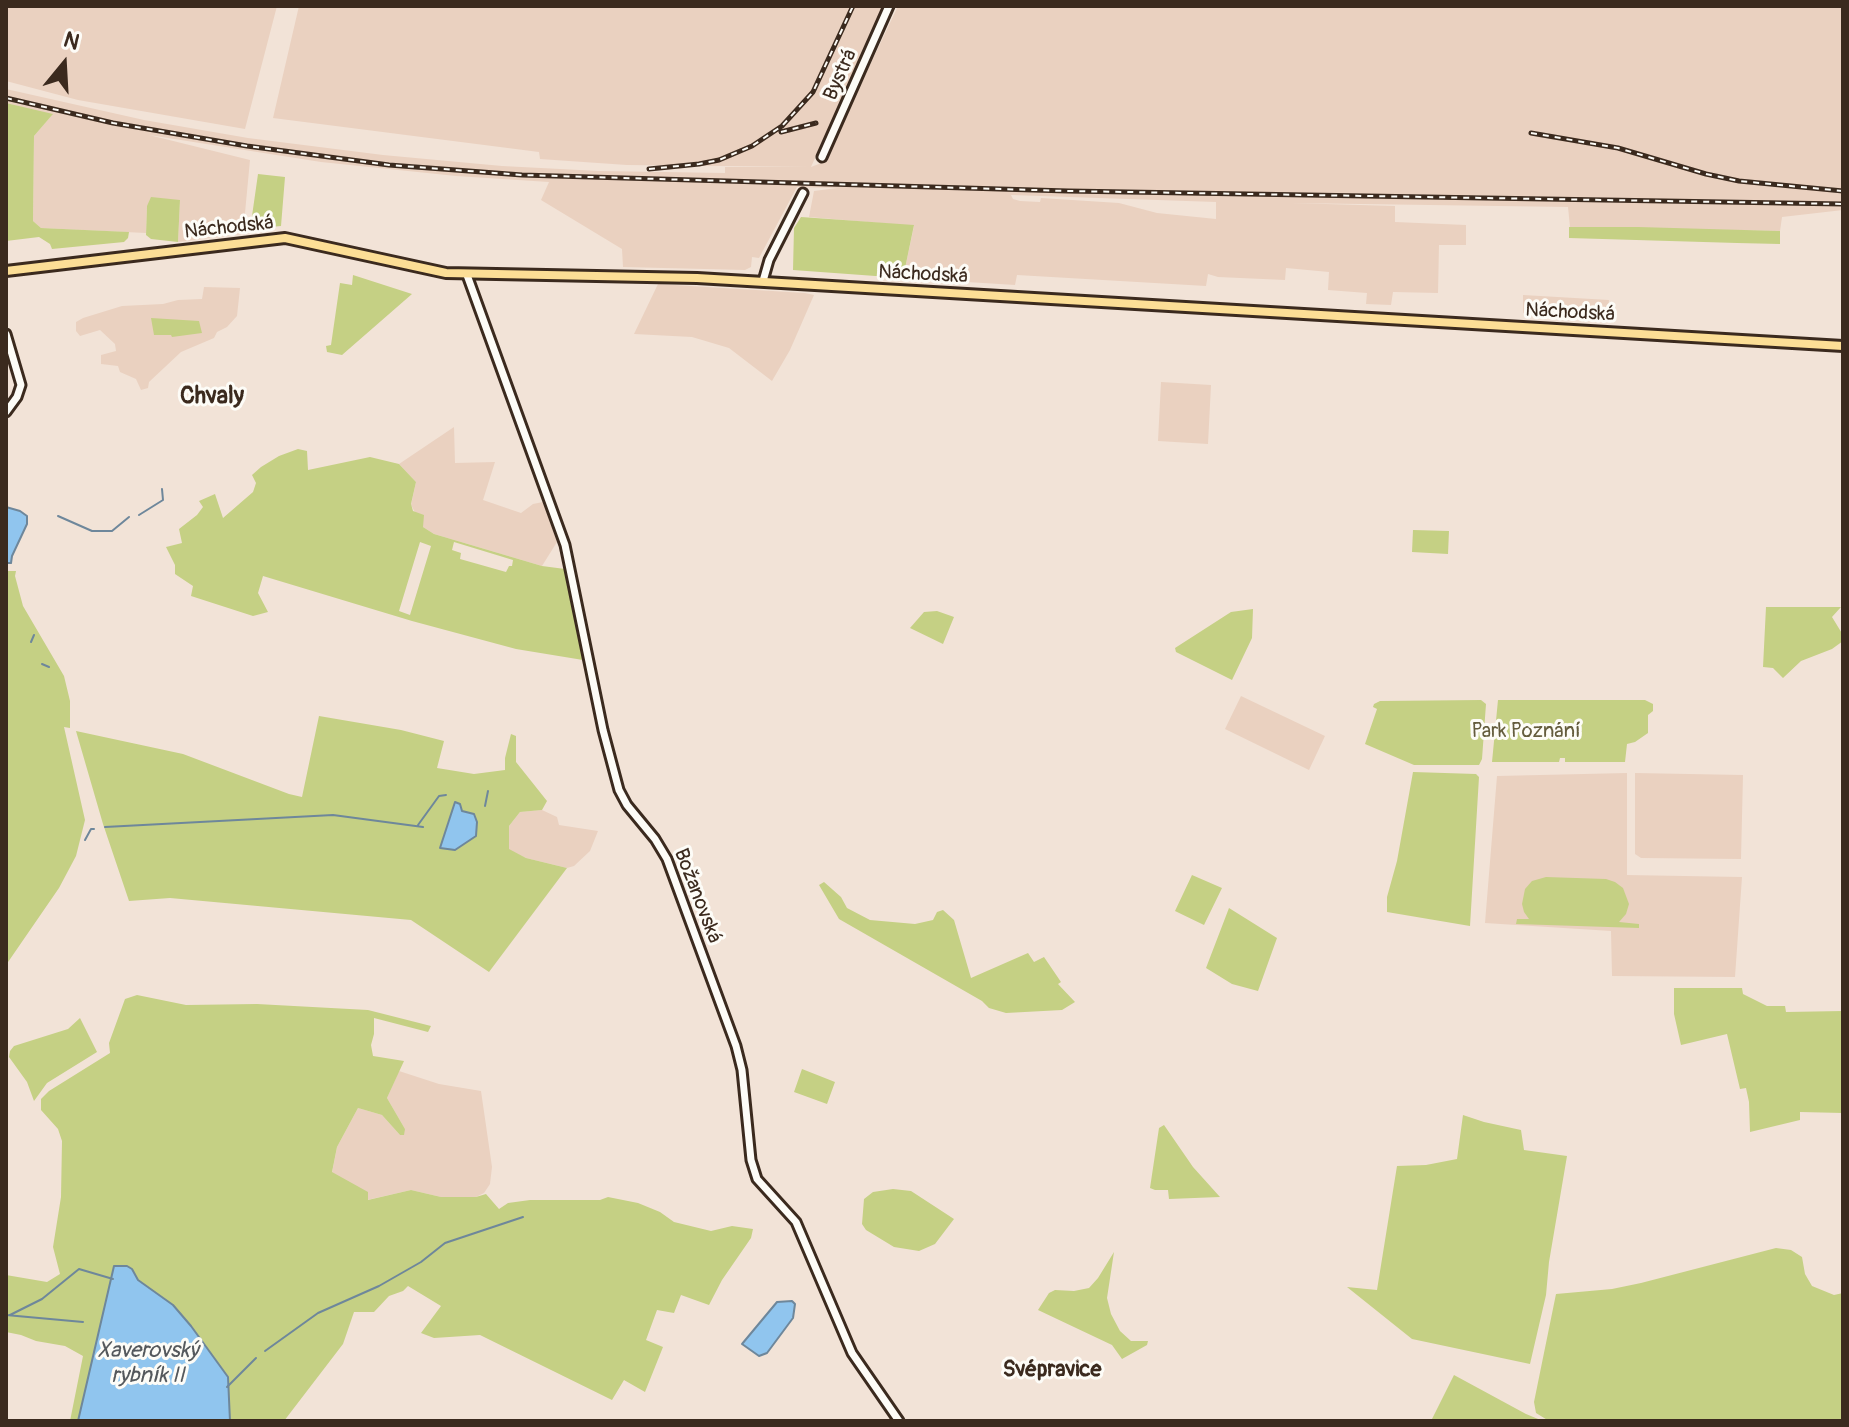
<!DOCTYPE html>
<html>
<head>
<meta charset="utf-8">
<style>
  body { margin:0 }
  #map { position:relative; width:1849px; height:1427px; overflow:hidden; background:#f2e3d7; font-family:Pangolin,sans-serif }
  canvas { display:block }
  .frame { position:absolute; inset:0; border:8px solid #3b2a1e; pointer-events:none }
  .north { position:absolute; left:24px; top:24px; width:80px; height:80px; -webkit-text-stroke:6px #fdfcf7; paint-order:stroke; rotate:18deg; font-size:22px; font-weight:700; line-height:32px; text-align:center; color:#3b2a1e }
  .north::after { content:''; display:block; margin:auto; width:28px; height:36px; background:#3b2a1e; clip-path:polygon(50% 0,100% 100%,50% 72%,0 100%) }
</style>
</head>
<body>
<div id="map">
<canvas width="1849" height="1427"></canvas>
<div class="frame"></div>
<div class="north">N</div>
</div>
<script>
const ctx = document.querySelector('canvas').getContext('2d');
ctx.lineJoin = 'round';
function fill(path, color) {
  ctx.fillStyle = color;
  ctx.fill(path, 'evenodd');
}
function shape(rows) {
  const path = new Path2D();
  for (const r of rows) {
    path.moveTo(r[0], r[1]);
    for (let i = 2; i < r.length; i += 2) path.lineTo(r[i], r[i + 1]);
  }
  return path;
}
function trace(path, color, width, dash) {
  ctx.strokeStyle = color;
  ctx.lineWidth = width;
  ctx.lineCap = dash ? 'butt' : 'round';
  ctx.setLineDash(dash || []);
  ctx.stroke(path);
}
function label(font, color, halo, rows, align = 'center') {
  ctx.font = font + ' Pangolin,sans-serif';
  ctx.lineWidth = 6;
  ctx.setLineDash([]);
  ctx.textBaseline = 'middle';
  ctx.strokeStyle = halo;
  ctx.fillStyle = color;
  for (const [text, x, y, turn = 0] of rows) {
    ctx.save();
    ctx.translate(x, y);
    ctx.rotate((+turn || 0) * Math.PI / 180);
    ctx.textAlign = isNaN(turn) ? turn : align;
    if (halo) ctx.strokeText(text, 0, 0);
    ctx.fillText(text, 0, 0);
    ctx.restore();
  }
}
fill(shape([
  [6,6,277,6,245,129,78,100,6,81],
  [299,6,883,6,811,167,824,162,898,6,1843,6,1843,210,1782,217,1780,231,1570,227,1568,207,1291,203,1395,206,1395,222,1466,225,1466,245,1439,245,1438,293,1393,292,1391,305,1366,304,1367,293,1328,290,1329,272,1286,268,1285,280,1218,277,1208,274,1206,286,1017,275,1015,285,903,278,914,226,809,217,814,191,837,188,797,187,759,258,752,257,751,267,745,270,623,267,622,249,541,200,549,182,456,176,321,162,149,135,250,160,243,234,178,242,180,200,147,206,146,233,41,228,33,221,34,136,52,115,6,103,6,89,144,120,248,138,383,155,502,166,599,171,725,173,725,167,810,167,627,165,540,159,539,152,273,118],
  [1011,195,1216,202,1216,219,1157,213,1119,203,1041,198,1040,202,1020,201,1013,199],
  [658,284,805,293,814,295,790,350,772,381,729,348,692,337,634,334],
  [204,287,240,288,237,316,227,327,217,332,214,338,181,352,149,382,148,388,141,390,136,379,120,372,118,366,101,364,101,355,116,351,115,344,100,330,80,336,76,331,76,322,83,318,122,306,163,304,178,300,202,299],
  [1523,295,1609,300,1607,321,1529,316,1523,313],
  [1161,382,1211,385,1208,444,1158,441],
  [454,427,455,463,495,462,483,500,521,513,533,504,543,502,557,542,542,566,434,534,423,527,411,505,416,482,399,464],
  [1241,696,1325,736,1309,770,1225,729],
  [1627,773,1627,875,1742,877,1735,977,1612,976,1611,931,1485,923,1497,776],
  [1635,773,1743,775,1741,859,1641,858,1635,854],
  [542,810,557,817,559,825,598,831,590,851,574,866,567,868,526,858,509,850,509,826,520,812],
  [399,1071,439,1084,481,1091,492,1167,490,1184,484,1193,476,1197,441,1197,411,1190,367,1200,332,1173,337,1147,358,1108,382,1115,400,1135,405,1129,387,1098]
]), '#ead1c0');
fill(shape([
  [6,103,53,114,34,136,33,221,41,228,129,232,128,238,124,242,52,249,50,244,39,237,6,241],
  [258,174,285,177,281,226,260,228,255,224,252,216],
  [151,197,180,200,178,242,151,239,146,235,147,206],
  [801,217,914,225,903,278,793,270,794,228],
  [1569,227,1638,227,1780,231,1780,244,1737,243,1569,238],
  [353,275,412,294,342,355,327,352,326,346,331,345,340,283,352,285],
  [151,318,199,321,202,333,172,337,171,335,154,335],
  [298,449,307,451,308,470,370,457,399,464,416,482,411,504,413,511,424,515,423,527,434,534,542,566,565,569,583,660,516,649,412,621,263,576,258,593,268,612,253,616,191,596,193,586,175,574,175,565,166,547,182,543,179,529,197,515,203,507,199,501,215,494,223,518,253,492,256,483,252,475,261,467,279,456],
  [420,542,431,546,410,615,399,611],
  [454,542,513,560,512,566,509,566,506,572,460,559,461,553,452,550],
  [1413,530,1449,531,1448,554,1412,552],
  [6,571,16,571,15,576,23,606,64,676,70,701,70,728,64,727,85,820,76,856,59,888,6,965],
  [1766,607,1841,607,1832,617,1843,635,1843,641,1832,649,1801,661,1783,678,1773,668,1763,667],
  [1253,609,1252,638,1232,680,1176,652,1175,648,1231,612],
  [937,611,954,617,943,644,910,628,924,612],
  [1481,700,1486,704,1482,759,1479,765,1414,765,1365,744,1377,709,1373,707,1374,704,1380,701],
  [1498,700,1645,700,1653,704,1653,711,1648,715,1648,733,1635,742,1627,744,1625,762,1565,762,1565,758,1560,758,1559,762,1492,762],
  [319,716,401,730,444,741,437,768,474,774,505,770,505,758,511,734,516,736,516,762,547,801,542,810,520,812,509,826,509,849,526,858,567,868,489,972,411,920,170,898,129,901,103,824,76,731,183,754,289,794,302,797],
  [455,802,476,836,455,850,440,847],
  [1413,772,1476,774,1479,777,1470,926,1387,912,1387,897,1397,861],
  [1192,875,1222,888,1204,925,1175,911],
  [1546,877,1606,879,1615,882,1623,888,1629,904,1626,914,1619,922,1639,924,1639,928,1516,924,1517,919,1529,919,1524,912,1522,904,1525,889,1532,881],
  [824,882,841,897,847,908,870,920,915,924,933,920,937,912,943,910,954,920,971,978,1028,953,1034,962,1044,957,1061,982,1058,984,1075,1002,1062,1010,1006,1013,989,1008,982,1001,839,919,819,885],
  [1229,908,1277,938,1258,991,1232,984,1206,968],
  [1674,988,1742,988,1743,994,1767,1006,1785,1006,1786,1012,1843,1011,1843,1113,1800,1112,1800,1120,1750,1132,1749,1102,1746,1088,1740,1089,1727,1034,1681,1045,1674,1014],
  [137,995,186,1005,257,1004,368,1010,431,1026,428,1032,374,1018,374,1034,371,1045,373,1056,404,1061,387,1098,405,1129,404,1135,400,1135,382,1115,358,1108,337,1147,332,1172,368,1192,368,1200,411,1190,441,1197,476,1197,486,1194,499,1209,508,1203,530,1200,600,1200,608,1197,638,1203,660,1212,674,1222,711,1231,732,1226,753,1229,751,1238,722,1280,709,1305,681,1295,674,1313,657,1310,646,1340,663,1347,645,1392,624,1380,612,1400,480,1335,434,1338,421,1333,441,1306,408,1286,403,1291,389,1296,374,1312,354,1312,343,1344,284,1421,230,1421,228,1377,191,1326,173,1305,138,1280,132,1269,114,1266,78,1421,70,1421,83,1356,65,1346,36,1341,21,1335,6,1332,6,1275,47,1282,60,1274,53,1247,61,1197,62,1141,58,1129,41,1110,41,1099,49,1091,110,1053,109,1043,125,999],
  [80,1018,97,1052,47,1083,34,1101,27,1082,9,1057,10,1051,14,1046,68,1029],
  [802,1069,835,1082,827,1104,794,1092],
  [1463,1115,1484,1122,1521,1130,1524,1150,1567,1156,1549,1262,1546,1295,1530,1364,1412,1339,1347,1287,1377,1290,1397,1166,1426,1165,1457,1159],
  [1164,1125,1193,1167,1220,1197,1169,1199,1168,1190,1155,1190,1150,1188,1159,1128],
  [893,1189,911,1191,954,1219,935,1244,919,1251,894,1247,866,1230,862,1224,864,1199,873,1192],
  [1776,1248,1791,1250,1802,1257,1805,1274,1812,1286,1834,1295,1843,1293,1843,1421,1549,1421,1536,1413,1534,1402,1556,1294,1612,1289,1641,1283],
  [1114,1252,1107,1298,1111,1314,1120,1331,1131,1341,1148,1341,1147,1345,1122,1359,1112,1345,1038,1310,1049,1293,1055,1290,1074,1291,1089,1288,1098,1278],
  [1454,1375,1526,1414,1543,1421,1431,1421]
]), '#c5d084');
const water = shape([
  [6,507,20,511,27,516,27,524,12,556,11,563,6,563,6,507],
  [455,802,460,804,462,811,474,814,477,822,476,836,455,850,440,848,455,802],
  [114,1266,127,1266,132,1269,138,1280,173,1305,191,1326,228,1377,230,1421,78,1421,114,1266],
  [792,1301,795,1304,793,1318,767,1353,759,1356,742,1344,777,1302,792,1301]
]);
fill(water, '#90c5ee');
trace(water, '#6e879b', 2);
trace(shape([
  [139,515,163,500,162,489],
  [58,516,92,531,112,531,129,517],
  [31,642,34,635],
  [42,664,49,667],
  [485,806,488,791],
  [418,825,439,796,446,795],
  [105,827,333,815,423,827],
  [85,840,91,829,94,829],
  [6,1315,83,1322],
  [10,1315,42,1299,79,1269,113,1279],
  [265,1351,318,1313,379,1286,421,1262,445,1243,523,1217],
  [227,1387,256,1358]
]), '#6e879b', 2);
const minor = shape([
  [822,157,889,6],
  [467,275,565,545,603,730,619,790,627,805,655,839,667,859,736,1046,742,1070,751,1160,757,1179,796,1222,852,1353,899,1421],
  [763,281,769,260,803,193],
  [6,334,21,385,17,397,6,412]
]);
const major = shape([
  [6,271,285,238,446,273,697,278,1843,346]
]);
trace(minor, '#3b2a1e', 13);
trace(major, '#3b2a1e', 14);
trace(minor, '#fdfcf7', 7);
trace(major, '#fcde96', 8);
const rail = shape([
  [6,98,113,123,247,146,389,165,522,175,1068,191,1843,204],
  [781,132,816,123],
  [1531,133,1618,148,1706,174,1739,181,1843,191],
  [649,169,699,164,719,160,752,146,782,126,813,92,853,6]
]);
trace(rail, '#3b2a1e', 5);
trace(rail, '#fdfcf7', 2, [6]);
label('20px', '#3b2a1e', '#fdfcf7', [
  ["Bystrá",841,75,-66],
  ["Náchodská",229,228,-6],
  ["Náchodská",923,275,3],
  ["Náchodská",1570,313,3],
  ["Božanovská",697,896,69]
]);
label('20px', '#645c3d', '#fdfcf7', [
  ["Park Poznání",1526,732]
]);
label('italic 22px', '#54585c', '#fdfcf7', [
  ["Xaverovský",148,1351],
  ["rybník II",148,1376]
]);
label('bold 22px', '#3b2a1e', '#fdfcf7', [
  ["Svépravice",1052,1370]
]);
label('bold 24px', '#3b2a1e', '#fdfcf7', [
  ["Chvaly",212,397]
]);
</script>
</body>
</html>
